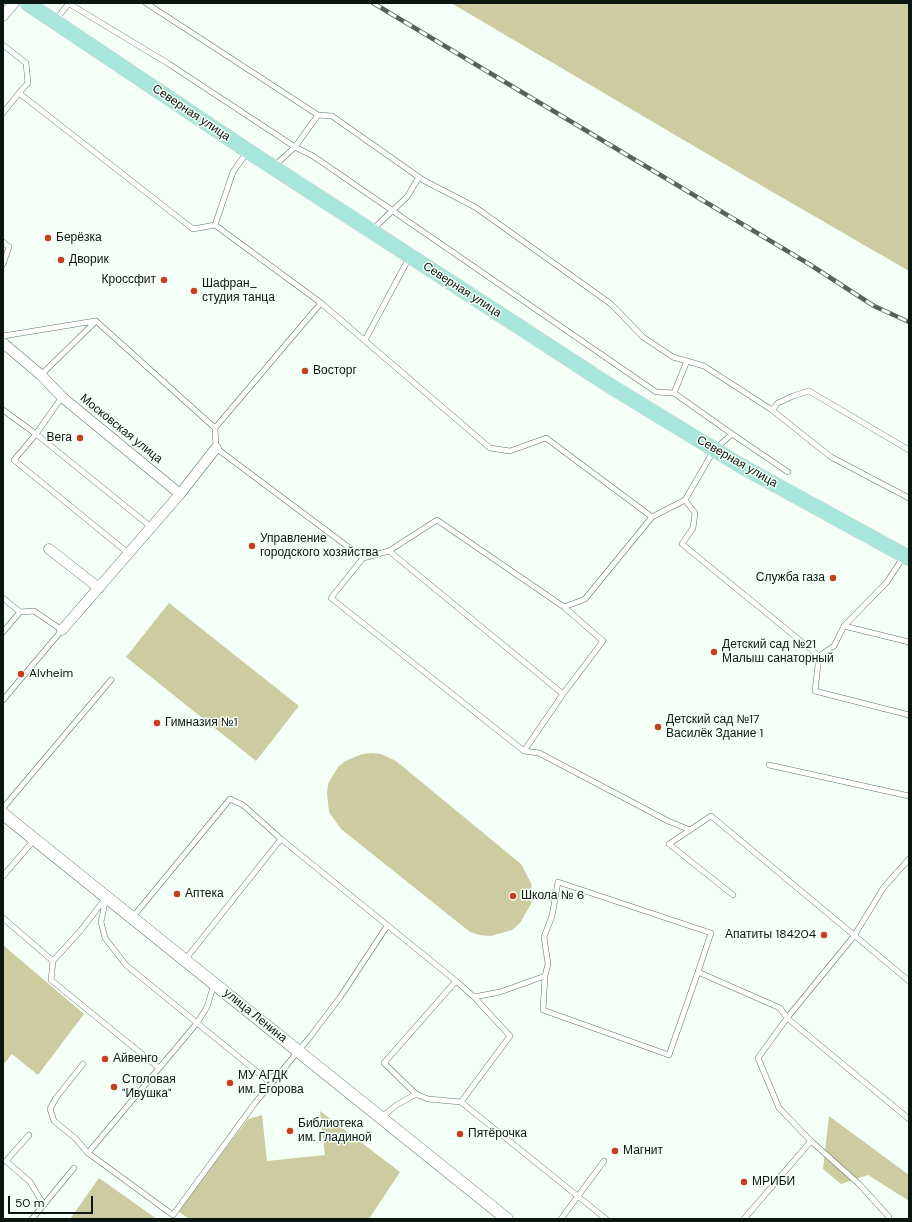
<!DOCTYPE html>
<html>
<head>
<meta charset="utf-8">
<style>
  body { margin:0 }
  #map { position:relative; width:912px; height:1222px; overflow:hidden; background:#f4fff7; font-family:"DM Sans",sans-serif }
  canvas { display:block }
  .frame { position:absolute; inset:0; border:4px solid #0c1610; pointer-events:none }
  .scale { position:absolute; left:8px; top:1196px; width:85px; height:18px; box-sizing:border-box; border:2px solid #0c1610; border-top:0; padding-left:5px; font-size:12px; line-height:14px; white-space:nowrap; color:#0c1610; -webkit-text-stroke:3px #f4fff7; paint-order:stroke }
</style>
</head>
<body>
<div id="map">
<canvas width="912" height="1222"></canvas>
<div class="frame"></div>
<div class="scale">50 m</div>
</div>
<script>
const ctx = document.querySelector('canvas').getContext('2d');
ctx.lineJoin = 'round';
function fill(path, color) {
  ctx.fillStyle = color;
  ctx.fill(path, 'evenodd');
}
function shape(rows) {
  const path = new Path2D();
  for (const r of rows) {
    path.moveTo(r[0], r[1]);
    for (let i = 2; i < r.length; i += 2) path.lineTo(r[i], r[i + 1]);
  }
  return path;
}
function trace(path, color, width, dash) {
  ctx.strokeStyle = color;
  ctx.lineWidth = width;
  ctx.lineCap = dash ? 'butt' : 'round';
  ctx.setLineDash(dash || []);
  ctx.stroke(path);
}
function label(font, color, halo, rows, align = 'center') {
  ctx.font = font + ' "DM Sans",sans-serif';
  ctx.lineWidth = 3;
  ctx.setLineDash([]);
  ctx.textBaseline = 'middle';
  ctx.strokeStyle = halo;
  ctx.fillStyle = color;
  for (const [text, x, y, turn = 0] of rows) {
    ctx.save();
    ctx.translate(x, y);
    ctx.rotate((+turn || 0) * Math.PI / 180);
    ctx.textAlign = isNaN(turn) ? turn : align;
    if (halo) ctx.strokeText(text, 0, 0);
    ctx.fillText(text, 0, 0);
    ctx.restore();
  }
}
fill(shape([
  [451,3,909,3,909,271,738,172],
  [169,603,299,706,256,761,126,657],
  [371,753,381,754,396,761,521,864,531,883,532,894,531,904,520,923,512,930,491,936,480,935,470,932,341,829,329,812,327,793,328,784,338,767,345,761,362,754],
  [3,945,84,1014,38,1075,12,1054,3,1065],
  [320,1111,400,1172,369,1219,189,1219,178,1211,248,1119,262,1115,267,1161,325,1155],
  [829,1116,909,1175,909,1201,868,1175,841,1184,823,1169],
  [99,1178,157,1219,70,1219]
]), '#cdcca0');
const service = shape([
  [68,3,169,64,295,147,313,156,656,392,674,393,732,434,714,450,685,500,695,513,693,528,682,544,819,656,815,691,909,715],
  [146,3,318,115,295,147,274,166],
  [55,21,69,3],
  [3,45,26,63,28,83,19,93],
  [3,113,19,93,193,229,215,225,233,172,247,152],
  [318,115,332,116,423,180,475,207,611,304,643,337,673,357,687,361],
  [215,225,321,303],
  [372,230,407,197,419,177],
  [3,242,9,247,3,264],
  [3,336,95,321],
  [365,340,409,258],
  [41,375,96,321,215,428],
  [674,393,687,361,704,366,772,410],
  [62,397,36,434,151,527],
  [3,410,36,434,14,460,128,553],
  [732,434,788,472],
  [909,450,809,391,793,396,778,403,772,410,831,457,909,498],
  [685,500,652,517,546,438,510,451,490,448,321,303,215,428,216,448,363,558,331,598,524,751,539,753,668,821,690,830],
  [389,551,437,520,564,607,585,599,652,517],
  [363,558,389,551,563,694,524,751],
  [3,598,20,612],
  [844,626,909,642],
  [3,632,20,612,34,611,62,630,3,700],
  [819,656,834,646,844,626,887,582,904,556],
  [563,694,603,641,564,607],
  [769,765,909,796],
  [3,808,111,680],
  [909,859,884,887,854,936,787,1018,909,1119],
  [3,876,34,840],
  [733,895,669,844,711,816,909,981],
  [106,898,101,922,105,938,126,965,267,1080,278,1073],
  [3,918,53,961,81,930,105,899],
  [132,918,230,799,243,805,281,839],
  [185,960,281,839,456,981],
  [53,961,51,980,159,1068],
  [545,976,543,1010,669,1055,698,972],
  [456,981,474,997,510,1036,461,1102,428,1099,416,1094,384,1063,456,981],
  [474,997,500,992,545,976,548,964,544,937,552,916,558,882,711,933,698,972,780,1008,787,1018,758,1058,779,1108,811,1141],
  [83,1064,56,1098,50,1109,54,1121,75,1138,88,1153,173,1215,255,1103,310,1037,341,996,387,926],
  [461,1102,606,1219],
  [382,1117,395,1106,416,1094],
  [29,1135,6,1161,30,1182,44,1205],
  [88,1153,197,1023,207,1007,214,984],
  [32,1219,74,1168],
  [561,1219,604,1161],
  [744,1219,811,1141,859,1184,889,1217,888,1219]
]);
const minor = shape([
  [3,16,14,3],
  [3,343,41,375,62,397,180,494],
  [49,549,99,588],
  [62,630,180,494,216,448]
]);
const tertiary = shape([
  [3,814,507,1219]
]);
const primary = shape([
  [27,3,248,151,612,387,743,467,909,558]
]);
trace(service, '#5e7666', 6);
trace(minor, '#5e7666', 11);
trace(tertiary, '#5e7666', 13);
trace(primary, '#d8dad9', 16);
trace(service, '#fff', 5);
trace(minor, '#fff', 10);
trace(tertiary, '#fff', 12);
trace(primary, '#a8e5da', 15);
const rail = shape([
  [373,3,809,264,874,306,909,322]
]);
trace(rail, '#58625b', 4.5);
trace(rail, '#f4fff7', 3, [9]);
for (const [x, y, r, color] of [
  [48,238,4,"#c83e20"],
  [61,260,4,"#c83e20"],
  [164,280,4,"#c83e20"],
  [194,291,4,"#c83e20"],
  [305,371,4,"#c83e20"],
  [80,438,4,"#c83e20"],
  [252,546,4,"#c83e20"],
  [833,578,4,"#c83e20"],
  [714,652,4,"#c83e20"],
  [21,674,4,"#c83e20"],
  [157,723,4,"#c83e20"],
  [658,727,4,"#c83e20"],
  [177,894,4,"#c83e20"],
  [513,896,4,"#c83e20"],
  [824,935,4,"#c83e20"],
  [105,1059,4,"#c83e20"],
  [230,1083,4,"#c83e20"],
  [114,1087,4,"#c83e20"],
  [290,1131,4,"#c83e20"],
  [460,1134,4,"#c83e20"],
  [615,1151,4,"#c83e20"],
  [744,1182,4,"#c83e20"]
]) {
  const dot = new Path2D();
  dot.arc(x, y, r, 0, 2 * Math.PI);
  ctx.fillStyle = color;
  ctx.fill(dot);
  trace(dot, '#f4fff7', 1.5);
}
label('12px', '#0c1610', '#f4fff7', [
  ["Северная улица",191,113,34],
  ["Северная улица",462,290,33],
  ["Московская улица",121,429,39],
  ["Северная улица",737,462,30],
  ["улица Ленина",255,1016,39]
]);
label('12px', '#0c1610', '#f4fff7', [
  ["Берёзка",56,238],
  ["Дворик",69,260],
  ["Кроссфит",156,280,"right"],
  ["Шафран_",202,284],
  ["студия танца",202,298],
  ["Восторг",313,371],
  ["Вега",72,438,"right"],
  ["Управление",260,539],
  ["городского хозяйства",260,553],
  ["Служба газа",825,578,"right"],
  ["Детский сад №21",722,645],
  ["Малыш санаторный",722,659],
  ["Alvheim",29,674],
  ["Детский сад №17",666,720],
  ["Василёк Здание 1",666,734],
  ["Гимназия №1",165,723],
  ["Аптека",185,894],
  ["Школа № 6",521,896],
  ["Апатиты 184204",816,935,"right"],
  ["Айвенго",113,1059],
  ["МУ АГДК",238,1076],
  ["им. Егорова",238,1090],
  ["Столовая",122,1080],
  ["\"Ивушка\"",122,1094],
  ["Библиотека",298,1124],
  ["им. Гладиной",298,1138],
  ["Пятёрочка",468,1134],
  ["Магнит",623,1151],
  ["МРИБИ",752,1182]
], 'left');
</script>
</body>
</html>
